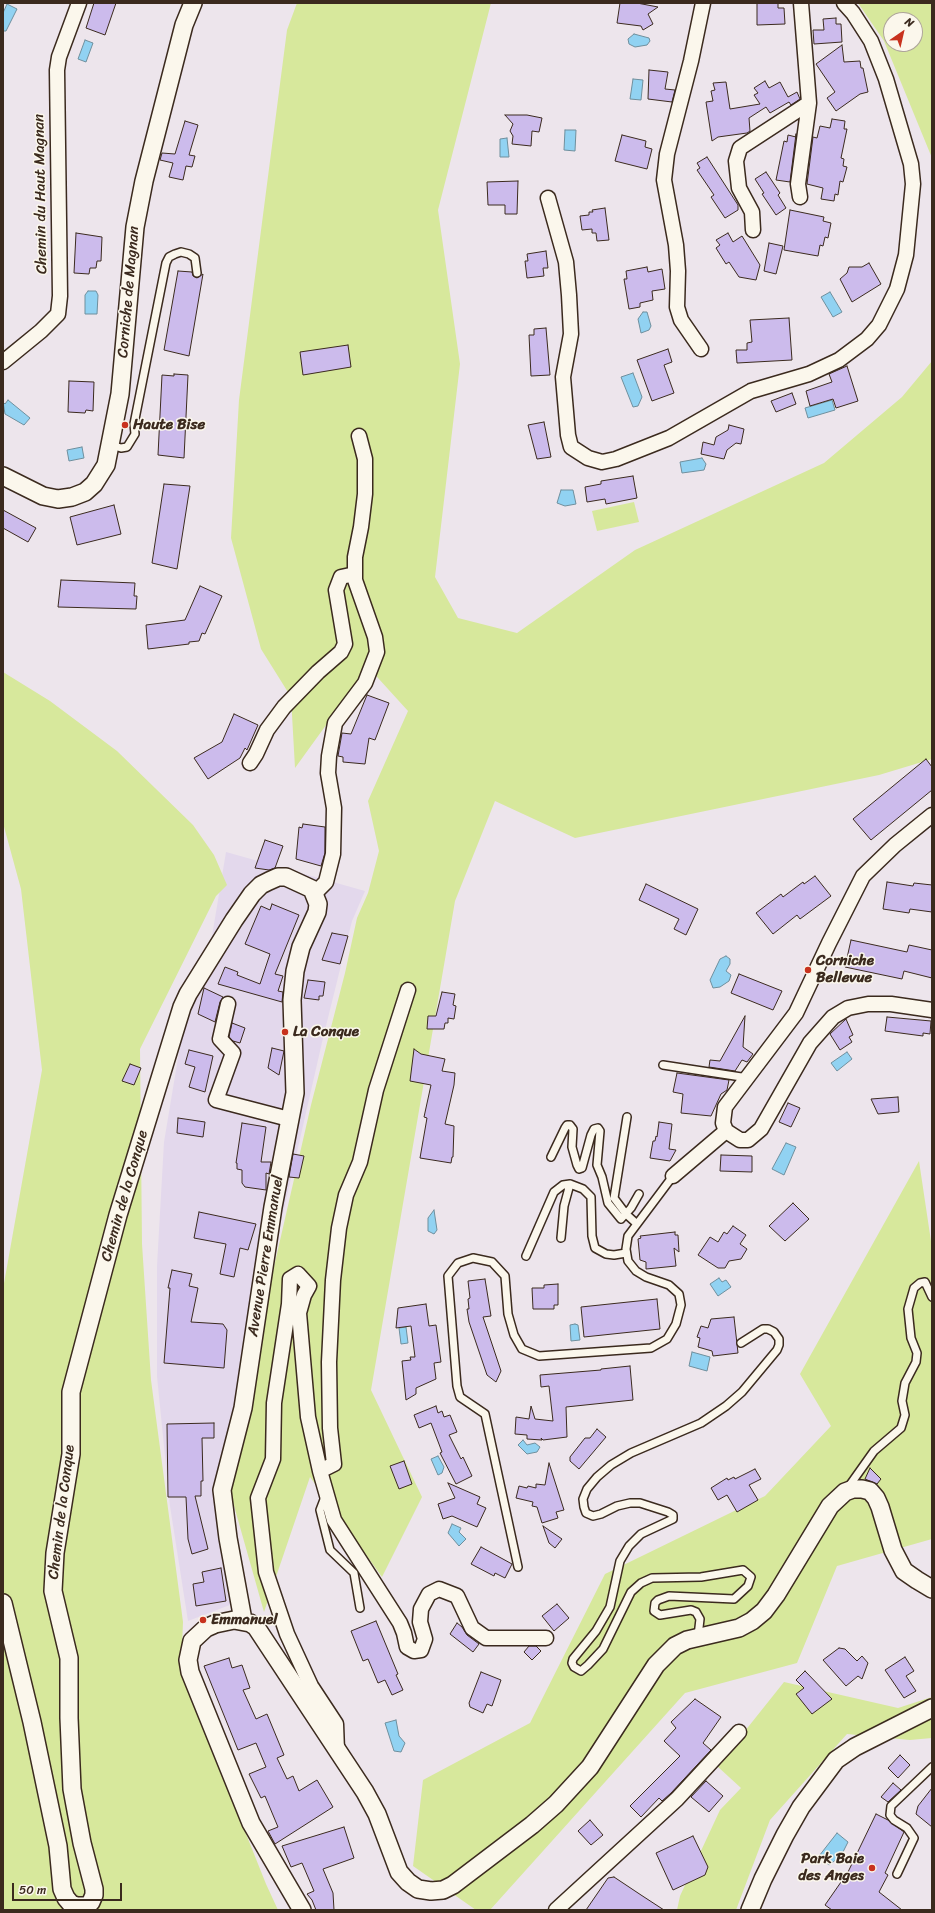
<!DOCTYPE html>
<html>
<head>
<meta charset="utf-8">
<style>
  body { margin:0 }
  #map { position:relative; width:935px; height:1913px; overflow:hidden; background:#ede5ec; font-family:Sriracha,sans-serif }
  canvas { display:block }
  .frame { position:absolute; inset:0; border:4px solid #3b2a1e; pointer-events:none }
  .north { position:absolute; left:883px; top:12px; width:40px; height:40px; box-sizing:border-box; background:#fbf7ec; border:1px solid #aea59a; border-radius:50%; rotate:34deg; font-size:11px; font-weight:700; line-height:16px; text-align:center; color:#3b2a1e }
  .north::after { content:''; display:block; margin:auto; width:14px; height:18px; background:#c8321e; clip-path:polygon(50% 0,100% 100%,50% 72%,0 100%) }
  .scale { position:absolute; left:12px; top:1883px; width:110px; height:18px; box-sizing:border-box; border:2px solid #3b2a1e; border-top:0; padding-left:5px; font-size:12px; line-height:14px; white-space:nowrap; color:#3b2a1e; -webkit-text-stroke:3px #fbf7ec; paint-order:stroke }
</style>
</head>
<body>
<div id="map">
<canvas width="935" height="1913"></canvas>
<div class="frame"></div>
<div class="north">N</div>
<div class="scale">50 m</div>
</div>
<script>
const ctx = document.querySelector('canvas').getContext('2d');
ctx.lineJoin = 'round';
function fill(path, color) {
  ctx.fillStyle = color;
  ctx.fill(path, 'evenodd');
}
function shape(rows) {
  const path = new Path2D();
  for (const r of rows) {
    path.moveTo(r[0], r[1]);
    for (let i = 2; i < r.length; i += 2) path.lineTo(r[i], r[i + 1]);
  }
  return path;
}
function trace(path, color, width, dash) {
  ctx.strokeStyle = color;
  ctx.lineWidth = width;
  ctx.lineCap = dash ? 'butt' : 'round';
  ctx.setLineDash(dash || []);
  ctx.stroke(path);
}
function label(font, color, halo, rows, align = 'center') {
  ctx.font = font + ' Sriracha,sans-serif';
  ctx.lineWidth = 3;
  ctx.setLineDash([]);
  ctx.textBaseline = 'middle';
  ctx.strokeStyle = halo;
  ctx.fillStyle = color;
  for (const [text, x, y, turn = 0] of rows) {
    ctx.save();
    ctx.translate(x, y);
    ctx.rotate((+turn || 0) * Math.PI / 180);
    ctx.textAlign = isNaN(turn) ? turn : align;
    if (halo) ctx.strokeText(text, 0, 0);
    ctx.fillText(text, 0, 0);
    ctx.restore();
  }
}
fill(shape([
  [226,852,365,891,352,921,323,1038,235,1424,235,1603,188,1621,170,1506,157,1376,157,1266,164,1142,183,1028,212,936]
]), '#e3d8ec');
fill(shape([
  [297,3,491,3,438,210,460,364,435,577,458,618,517,633,635,550,824,463,902,397,932,361,932,759,879,775,575,838,495,801,455,901,371,1390,422,1497,382,1577,310,1477,264,1612,229,1488,257,1341,311,1105,345,973,357,918,368,893,379,851,368,801,408,711,368,667,295,768,291,697,261,649,231,538,239,400,287,30],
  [858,3,932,3,932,158,884,41],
  [891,20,915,20,915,44,891,44],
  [634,502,639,522,597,531,592,511],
  [3,672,50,701,117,751,193,825,214,855,227,885,216,896,140,1049,142,1244,151,1380,183,1622,181,1671,266,1884,278,1910,4,1910,3,1905,3,1289,42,1070,21,889,3,823],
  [919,1161,932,1248,932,1539,837,1566,797,1663,685,1693,490,1910,476,1910,413,1866,423,1780,530,1723,605,1574,765,1496,831,1426,800,1374],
  [784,1682,898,1708,932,1697,932,1738,910,1740,847,1734,770,1820,736,1910,677,1910,680,1896,720,1810,741,1788,717,1766]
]), '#d7e89c');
const water = shape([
  [7,4,17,9,6,31,3,31,3,13,7,4],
  [634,34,649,38,650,41,647,45,635,47,629,44,628,39,634,34],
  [85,40,93,43,86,62,78,59,85,40],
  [633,79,643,80,641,100,630,99,633,79],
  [565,130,576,130,575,151,564,150,565,130],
  [507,138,509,157,500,157,500,139,507,138],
  [88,291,96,291,98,295,97,314,85,314,85,295,88,291],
  [830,292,842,312,833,317,821,297,830,292],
  [643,312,647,312,651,326,649,330,641,333,638,319,643,312],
  [633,373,642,397,638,406,633,407,621,377,633,373],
  [8,400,30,418,24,425,5,414,3,402,5,404,8,400],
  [832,400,835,410,808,418,805,408,832,400],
  [82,447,84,458,69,461,67,450,82,447],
  [702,458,706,464,704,470,682,473,680,462,702,458],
  [561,490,573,490,576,504,565,506,557,503,561,490],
  [726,956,730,959,730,964,726,971,731,975,729,981,720,987,713,988,710,980,720,959,726,956],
  [847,1052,852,1059,837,1071,831,1063,847,1052],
  [786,1143,796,1147,784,1175,772,1169,786,1143],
  [434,1210,437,1230,434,1234,428,1231,428,1218,434,1210],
  [719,1278,722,1282,726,1280,731,1287,718,1296,710,1284,719,1278],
  [575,1324,578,1325,580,1340,571,1341,570,1325,575,1324],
  [406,1327,408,1343,401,1344,399,1328,406,1327],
  [692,1352,710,1357,707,1371,689,1366,692,1352],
  [523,1440,527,1445,535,1443,540,1447,537,1452,527,1454,518,1445,523,1440],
  [438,1456,444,1467,442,1473,438,1475,431,1459,438,1456],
  [452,1524,461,1528,459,1532,466,1539,459,1546,448,1533,452,1524],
  [396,1720,399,1736,405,1743,401,1752,394,1751,385,1723,396,1720],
  [837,1833,848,1842,841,1856,829,1865,819,1856,837,1833]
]);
fill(water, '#91d2f2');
trace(water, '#6f8f9d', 1);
const building = shape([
  [94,3,116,3,105,35,86,28,94,3],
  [620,3,637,3,658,7,648,14,653,24,643,30,641,26,617,23,620,3],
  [757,3,778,3,778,8,784,8,785,24,757,25,757,3],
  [836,18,836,24,841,24,842,42,814,44,813,30,824,30,823,19,836,18],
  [842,45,844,62,860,61,861,68,863,68,868,92,860,94,836,111,827,98,835,92,816,64,842,45],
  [649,70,668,72,665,89,675,90,672,102,648,99,649,70],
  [765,81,769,88,780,82,788,97,797,92,800,99,791,105,789,102,770,113,766,107,749,118,750,131,747,133,718,137,712,141,706,102,713,101,711,91,715,90,713,83,726,82,730,109,760,104,754,95,758,93,754,88,765,81],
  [505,115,527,115,542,118,539,132,532,131,531,146,512,144,513,136,510,131,513,124,505,115],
  [832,119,845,121,844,129,847,129,841,158,844,159,843,166,847,167,843,182,840,181,838,195,835,194,834,201,821,199,823,188,807,184,813,137,817,138,820,126,830,128,832,119],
  [185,121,198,125,189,155,195,156,192,167,186,166,183,180,169,177,173,163,160,160,162,153,175,154,185,121],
  [796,134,790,182,776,180,784,141,787,142,788,135,796,137,796,134],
  [622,135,646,141,645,147,652,149,647,169,615,161,622,135],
  [707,157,738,205,738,210,725,218,711,197,714,195,697,170,700,168,697,163,707,157],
  [766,172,780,193,778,195,786,208,776,215,762,194,764,193,755,179,766,172],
  [518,181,517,214,505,214,505,205,488,205,487,182,518,181],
  [605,208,609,240,597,241,596,233,592,233,592,229,582,230,580,216,589,215,589,212,593,212,592,210,605,208],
  [790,210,824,217,823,221,831,223,828,238,825,237,823,246,820,245,818,256,784,250,790,210],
  [76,233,102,237,101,261,97,261,96,268,90,268,89,274,74,273,76,233],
  [728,233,733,242,742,236,760,265,756,280,739,277,729,262,726,264,716,248,720,245,716,240,728,233],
  [769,243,783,246,776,274,764,271,769,243],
  [546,251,548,268,543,268,544,276,527,278,525,261,528,261,527,254,546,251],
  [869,263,881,284,852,302,840,279,847,273,849,267,862,267,869,263],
  [647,267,648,272,662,269,665,289,652,291,653,300,640,303,640,307,629,309,624,279,627,279,626,271,647,267],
  [178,271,192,272,193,276,197,278,203,274,189,356,164,350,178,271],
  [789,318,792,360,737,363,736,350,747,350,747,343,752,342,750,320,789,318],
  [546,328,550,375,531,376,529,335,534,335,534,329,546,328],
  [348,345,351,367,303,375,300,352,348,345],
  [668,349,672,362,664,365,674,393,652,401,637,360,668,349],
  [847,366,858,401,836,408,833,399,810,406,806,391,832,382,829,374,847,366],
  [174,374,188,375,184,458,158,455,162,375,174,376,174,374],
  [69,381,94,382,93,411,86,410,85,413,68,412,69,381],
  [792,393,796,404,776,412,771,401,792,393],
  [544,422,551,457,537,459,528,425,544,422],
  [729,425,744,429,741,444,736,443,727,450,724,459,701,454,703,442,714,445,716,437,728,430,729,425],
  [633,476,637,498,606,504,605,499,587,502,585,487,601,484,601,481,633,476],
  [164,484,190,486,177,569,152,563,164,484],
  [114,505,121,534,77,545,70,517,114,505],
  [3,510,36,528,28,542,3,528,3,510],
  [61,580,135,583,134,596,137,596,136,609,58,607,61,580],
  [200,586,222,596,205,634,202,633,199,641,189,642,189,644,148,649,146,625,185,620,200,586],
  [367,695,389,703,375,740,369,738,365,764,343,762,343,757,338,756,342,733,351,734,367,695],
  [234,714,258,725,247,750,245,748,240,758,208,779,194,758,222,742,234,714],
  [926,759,932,767,932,790,871,840,853,819,926,759],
  [303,824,325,827,325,853,321,866,296,859,299,827,302,828,303,824],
  [265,840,283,846,275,868,269,870,255,868,265,840],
  [815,876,831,896,800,919,797,915,773,934,756,913,781,894,783,897,803,882,804,884,815,876],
  [887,882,913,886,914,883,932,885,932,912,910,909,909,913,883,909,887,882],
  [646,884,698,909,686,935,674,929,679,919,639,900,646,884],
  [272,904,299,915,275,974,283,976,278,991,283,992,282,1002,218,984,225,967,238,972,237,975,260,984,270,954,245,944,261,906,270,910,272,904],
  [332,933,348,936,340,964,322,960,332,933],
  [851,940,907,952,909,945,932,950,932,978,904,971,902,979,845,967,851,940],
  [739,974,782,991,773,1010,731,993,739,974],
  [308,980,325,982,323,996,319,996,319,1000,304,998,308,980],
  [204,988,223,997,220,1002,215,1022,198,1014,204,988],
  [442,992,455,994,453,1005,456,1006,454,1019,448,1018,448,1023,445,1023,444,1029,427,1029,428,1016,436,1016,442,992],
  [745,1016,743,1047,753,1054,747,1062,742,1060,735,1071,709,1067,710,1060,720,1061,745,1016],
  [887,1017,931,1021,930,1034,923,1033,923,1036,885,1031,887,1017],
  [846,1019,853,1035,849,1037,852,1042,840,1050,830,1034,846,1019],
  [232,1023,245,1028,240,1043,233,1041,229,1037,232,1023],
  [272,1048,284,1051,279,1075,268,1068,272,1048],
  [414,1049,421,1054,445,1059,442,1071,455,1073,454,1085,445,1124,454,1126,453,1157,452,1157,451,1163,420,1158,427,1118,424,1117,431,1085,410,1081,414,1049],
  [189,1050,213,1056,205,1092,189,1087,195,1067,185,1064,189,1050],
  [130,1064,141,1068,134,1085,122,1081,130,1064],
  [677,1073,729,1080,727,1090,721,1094,711,1116,681,1113,683,1094,673,1092,677,1073],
  [898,1097,899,1112,878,1114,871,1099,898,1097],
  [788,1103,800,1108,791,1127,779,1122,788,1103],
  [178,1118,205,1122,203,1137,177,1133,178,1118],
  [659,1122,672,1124,669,1149,676,1150,670,1161,650,1158,653,1141,655,1141,656,1136,657,1137,659,1122],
  [242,1123,266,1127,261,1162,271,1162,269,1174,266,1173,266,1190,245,1187,242,1183,242,1170,237,1169,237,1163,236,1163,242,1123],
  [293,1154,304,1156,299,1178,289,1177,293,1154],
  [721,1155,752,1156,752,1172,720,1171,721,1155],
  [793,1203,809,1219,785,1241,769,1226,793,1203],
  [199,1212,256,1224,248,1250,240,1248,234,1277,220,1274,226,1244,194,1238,199,1212],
  [733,1226,746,1235,740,1244,747,1249,741,1259,729,1261,725,1268,718,1268,698,1255,710,1237,718,1242,724,1232,727,1234,733,1226],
  [675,1232,675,1235,678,1235,679,1252,674,1248,676,1266,646,1269,646,1262,640,1260,638,1239,641,1238,640,1236,675,1232],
  [172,1270,192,1274,189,1286,198,1288,191,1322,223,1324,227,1330,224,1368,164,1363,170,1288,168,1288,172,1270],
  [485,1279,491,1316,483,1317,501,1371,496,1382,487,1375,469,1322,467,1309,469,1309,468,1299,470,1298,468,1281,485,1279],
  [558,1284,558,1305,554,1305,554,1309,533,1309,532,1288,544,1288,544,1285,558,1284],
  [657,1299,660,1329,584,1337,581,1307,657,1299],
  [426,1304,429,1326,436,1325,441,1362,434,1363,436,1379,416,1388,416,1394,406,1400,402,1361,411,1360,410,1357,415,1357,411,1326,396,1328,398,1308,426,1304],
  [734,1317,738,1353,713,1356,712,1351,698,1347,700,1338,697,1337,701,1326,708,1328,711,1319,734,1317],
  [630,1366,633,1400,566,1407,567,1437,543,1440,541,1438,542,1440,527,1439,527,1435,515,1434,516,1417,529,1419,531,1406,535,1419,553,1421,549,1386,541,1387,540,1375,601,1370,601,1369,630,1366],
  [436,1406,438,1413,442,1411,444,1417,450,1415,457,1432,449,1435,461,1459,463,1457,472,1476,456,1484,440,1453,442,1452,431,1423,419,1428,414,1415,436,1406],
  [214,1423,214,1438,202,1438,203,1481,201,1481,201,1496,195,1496,208,1549,192,1554,188,1539,186,1497,168,1497,167,1424,214,1423],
  [597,1429,606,1437,579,1469,570,1461,570,1457,585,1438,590,1438,597,1429],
  [404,1461,412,1484,399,1489,390,1466,404,1461],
  [549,1463,564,1510,556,1512,558,1518,542,1523,537,1507,532,1506,533,1502,516,1498,519,1486,527,1488,528,1486,536,1488,536,1484,545,1485,549,1463],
  [870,1468,881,1479,877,1484,865,1479,870,1468],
  [755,1469,761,1479,749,1485,758,1500,737,1512,727,1495,718,1500,711,1488,727,1478,728,1480,734,1477,735,1479,755,1469],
  [448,1483,480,1497,477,1504,486,1508,477,1527,452,1516,443,1519,438,1504,455,1498,448,1483],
  [543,1526,562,1539,555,1548,549,1543,543,1526],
  [481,1547,512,1564,505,1578,495,1573,494,1576,471,1564,481,1547],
  [221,1568,226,1601,196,1606,193,1584,204,1582,202,1572,221,1568],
  [557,1604,569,1618,554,1631,542,1616,557,1604],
  [376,1621,398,1674,396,1675,403,1690,392,1695,385,1680,378,1683,368,1659,363,1661,351,1631,376,1621],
  [457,1623,462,1627,467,1635,479,1644,473,1652,450,1634,457,1623],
  [529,1646,536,1646,541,1651,532,1660,524,1652,529,1646],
  [839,1648,845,1649,857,1661,862,1656,868,1663,862,1679,858,1676,846,1686,823,1660,839,1648],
  [905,1657,914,1671,906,1676,916,1691,904,1698,885,1670,905,1657],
  [229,1658,232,1668,242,1665,250,1688,243,1690,256,1719,267,1714,284,1755,277,1758,287,1779,293,1776,299,1791,317,1780,333,1807,275,1844,268,1831,278,1827,265,1796,261,1798,249,1774,266,1767,256,1743,238,1750,204,1666,229,1658],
  [805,1671,832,1699,812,1714,796,1694,804,1688,796,1680,805,1671],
  [481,1672,501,1680,492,1706,487,1704,483,1713,470,1707,469,1703,481,1672],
  [695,1699,721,1717,703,1743,711,1750,671,1793,662,1801,659,1798,641,1817,630,1806,680,1756,664,1741,676,1728,671,1722,695,1699],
  [900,1755,910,1765,898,1778,888,1768,900,1755],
  [706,1781,723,1796,709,1812,691,1797,706,1781],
  [893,1783,901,1790,888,1802,881,1797,893,1783],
  [932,1788,932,1827,916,1814,918,1806,932,1788],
  [876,1814,888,1820,904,1832,885,1873,888,1875,879,1892,902,1910,832,1910,825,1905,848,1872,876,1814],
  [590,1820,603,1835,591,1845,578,1831,590,1820],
  [344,1827,354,1858,323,1869,333,1893,334,1910,316,1910,312,1900,307,1894,314,1891,302,1863,291,1867,282,1846,344,1827],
  [693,1836,708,1867,705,1875,673,1890,656,1853,693,1836],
  [614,1877,641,1895,664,1910,586,1910,608,1878,614,1877]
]);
fill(building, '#ccbbec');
trace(building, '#3b2a1e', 1);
const service = shape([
  [111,445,121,448,127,447,135,434,134,424,166,263,169,257,175,254,181,252,189,254,195,258,197,273],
  [663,1065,748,1078],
  [627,1117,614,1198,626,1214,637,1224],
  [551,1157,565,1128,567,1125,570,1125,573,1129,572,1147,577,1165,579,1169,582,1168,591,1135,594,1129,598,1128,600,1131,597,1165,602,1177,608,1203,621,1219,631,1208,639,1194],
  [561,1238,564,1206,570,1184,583,1189,591,1197,592,1236,595,1248,606,1254,614,1255,626,1253],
  [526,1256,554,1192,563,1185,570,1184],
  [847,1489,874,1451,901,1428,905,1415,902,1401,905,1383,916,1362,917,1353,911,1338,908,1309,914,1288,920,1283,925,1282,932,1297],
  [325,1497,320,1510,330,1550,354,1573,360,1608],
  [518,1567,485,1414,460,1397,457,1386,448,1276,458,1263,473,1258,492,1262,505,1276,508,1314,514,1335,522,1349,539,1356,651,1348,667,1339,676,1324,681,1305,679,1294,669,1285,646,1277,636,1271,628,1261,626,1249,628,1236,673,1176],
  [698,1636,700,1619,696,1612,691,1610,660,1615,654,1611,655,1603,658,1600,669,1596,734,1599,748,1586,751,1577,743,1570,701,1577,652,1578,641,1583,631,1592,603,1649,588,1665,581,1671,574,1667,572,1663,573,1659,596,1631,610,1607,620,1561,629,1546,641,1534,673,1519,673,1515,668,1512,640,1503,630,1503,617,1506,601,1514,593,1516,586,1513,584,1507,583,1499,587,1489,597,1477,611,1465,631,1453,701,1423,726,1406,742,1392,777,1350,779,1345,779,1339,774,1332,768,1329,763,1329,741,1343],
  [897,1874,914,1838,907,1828,894,1820,890,1815,891,1806,932,1767]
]);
const minor = shape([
  [801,3,809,103],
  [548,198,566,262,569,295,571,334,563,377,568,435,571,447,588,458,602,462,616,459,669,438,751,391,809,374,839,360,867,339,879,325,897,289,906,255,913,184,911,164,886,79,871,41,853,13,844,3],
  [753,230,752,212,739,188,736,161,740,148,809,103,798,184,800,197],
  [701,349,681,320,677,307,678,271,676,245,664,180,667,154,691,61,703,3],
  [3,362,41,331,58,314,60,296,57,70,59,57,79,3],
  [250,763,256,754,267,730,284,707,318,672,341,652,345,644,336,590,341,577,355,574],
  [932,815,895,845,863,876,829,943,796,1013,725,1107,723,1123,726,1131,740,1140,748,1140,761,1129,810,1043,833,1017,848,1008,868,1004,891,1004,932,1010],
  [315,893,326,882,333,854,334,808,328,773,329,756,335,723,365,683,377,652,375,637,355,580,355,557,361,527,365,494,365,459,359,436],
  [228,1004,220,1039,233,1053,216,1100,289,1119],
  [673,1176,726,1131],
  [320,1471,334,1464,330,1428,329,1362,333,1280,339,1228,346,1195,360,1162,376,1090,408,990],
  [337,1751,336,1724,311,1686,287,1634,266,1572,258,1498,273,1459,274,1403,289,1304,290,1279,298,1274,309,1286,304,1295,299,1313,308,1417,320,1471,334,1520,400,1623,404,1633,407,1647,414,1651,421,1650,425,1639,420,1622,421,1609,429,1594,439,1589,457,1596,472,1628,486,1638,546,1638],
  [556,1910,677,1799,739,1732]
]);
const tertiary = shape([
  [3,476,43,496,58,499,72,497,85,492,94,484,106,465,120,394,135,227,144,181,184,25,193,3],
  [3,1603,32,1722,58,1846,62,1889,66,1898,71,1904,77,1906,87,1906,91,1902,94,1895,94,1889,82,1843,72,1789,69,1718,69,1658,53,1591,55,1553,71,1454,71,1392,118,1215,182,1007,188,994,234,920,252,894,261,885,269,881,278,877,286,877,312,889,318,904,317,912,301,947,295,971,292,1000,295,1093,273,1207,243,1408,222,1490,228,1538,243,1620],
  [302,1910,251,1823,190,1672,188,1660,192,1641,206,1628,215,1624,234,1620,250,1623,256,1627,365,1792,377,1814,399,1872,408,1882,418,1889,431,1891,443,1890,453,1885,532,1825,556,1804,590,1767,656,1665,675,1646,687,1640,739,1628,752,1621,764,1611,776,1595,830,1506,845,1492,853,1489,862,1489,870,1491,876,1498,880,1507,893,1550,904,1571,917,1580,932,1589],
  [750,1910,763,1879,785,1835,801,1807,836,1760,855,1747,932,1708]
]);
trace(service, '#3b2a1e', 10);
trace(minor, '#3b2a1e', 17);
trace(tertiary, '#3b2a1e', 20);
trace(service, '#fbf7ec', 7);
trace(minor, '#fbf7ec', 14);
trace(tertiary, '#fbf7ec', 17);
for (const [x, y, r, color] of [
  [125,425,4,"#c8321e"],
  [808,970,4,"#c8321e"],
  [285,1032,4,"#c8321e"],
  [203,1620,4,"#c8321e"],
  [872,1868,4,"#c8321e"]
]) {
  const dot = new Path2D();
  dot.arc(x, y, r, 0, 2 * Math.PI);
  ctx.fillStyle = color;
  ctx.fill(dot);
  trace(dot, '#fbf7ec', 1.5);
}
label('15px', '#3b2a1e', '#fbf7ec', [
  ["Chemin du Haut Magnan",41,194,-91],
  ["Corniche de Magnan",129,292,-85],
  ["Chemin de la Conque",125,1196,-74],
  ["Avenue Pierre Emmanuel",266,1256,-81],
  ["Chemin de la Conque",62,1512,-83]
]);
label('bold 15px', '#3b2a1e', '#fbf7ec', [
  ["Haute Bise",133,425],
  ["Corniche",816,961],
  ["Bellevue",816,978],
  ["La Conque",293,1032],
  ["Emmanuel",211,1620],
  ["Park Baie",864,1859,"right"],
  ["des Anges",864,1876,"right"]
], 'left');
</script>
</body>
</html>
